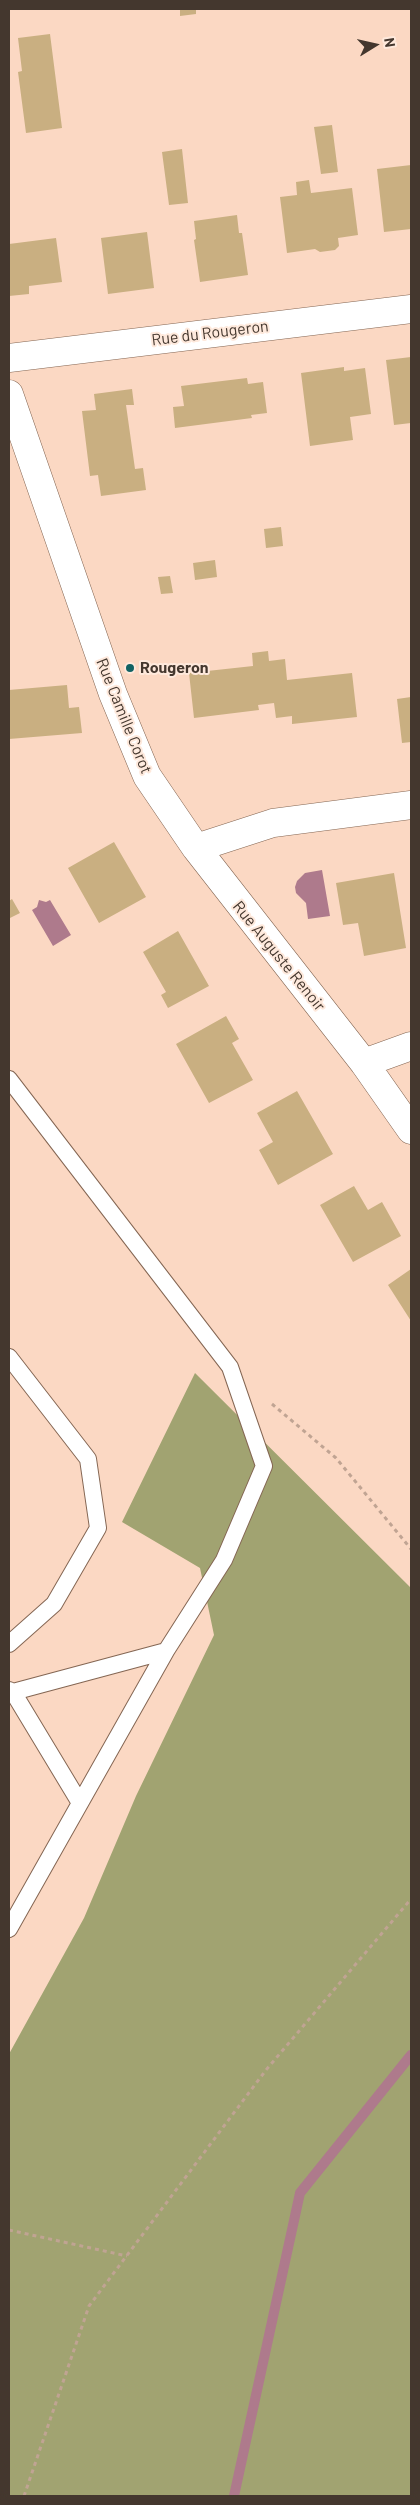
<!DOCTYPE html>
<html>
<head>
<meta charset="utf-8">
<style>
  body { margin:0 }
  #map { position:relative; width:420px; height:2505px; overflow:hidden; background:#fbd8c3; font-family:Barlow,sans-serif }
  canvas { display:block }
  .frame { position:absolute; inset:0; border:10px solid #44372e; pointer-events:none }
  .north { position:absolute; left:350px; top:20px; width:50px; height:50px; -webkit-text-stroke:4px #fee9dc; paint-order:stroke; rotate:80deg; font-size:14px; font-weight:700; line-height:20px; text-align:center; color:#44372e }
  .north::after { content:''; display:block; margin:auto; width:18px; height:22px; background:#44372e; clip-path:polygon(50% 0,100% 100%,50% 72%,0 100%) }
</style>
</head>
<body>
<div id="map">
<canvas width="420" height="2505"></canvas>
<div class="frame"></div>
<div class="north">N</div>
</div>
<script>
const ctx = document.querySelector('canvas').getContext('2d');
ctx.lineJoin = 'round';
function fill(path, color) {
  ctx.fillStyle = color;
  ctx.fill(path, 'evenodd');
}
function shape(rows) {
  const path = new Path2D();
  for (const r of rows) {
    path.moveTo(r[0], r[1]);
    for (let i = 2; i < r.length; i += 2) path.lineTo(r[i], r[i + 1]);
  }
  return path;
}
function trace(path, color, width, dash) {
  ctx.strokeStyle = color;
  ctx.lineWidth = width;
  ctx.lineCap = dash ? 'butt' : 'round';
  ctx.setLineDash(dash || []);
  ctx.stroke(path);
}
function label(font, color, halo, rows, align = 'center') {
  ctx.font = font + ' Barlow,sans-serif';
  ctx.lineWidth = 4;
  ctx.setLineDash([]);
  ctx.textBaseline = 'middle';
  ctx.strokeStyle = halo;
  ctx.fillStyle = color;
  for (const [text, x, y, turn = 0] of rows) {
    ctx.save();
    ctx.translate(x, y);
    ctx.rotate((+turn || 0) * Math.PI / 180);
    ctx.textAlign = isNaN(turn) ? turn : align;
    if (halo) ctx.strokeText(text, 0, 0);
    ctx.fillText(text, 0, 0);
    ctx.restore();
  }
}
fill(shape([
  [195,1373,411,1588,411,2496,9,2496,9,2054,84,1918,136,1796,214,1635,200,1568,122,1522]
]), '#a1a371');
fill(shape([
  [322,870,330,916,308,919,306,903,296,893,295,887,297,881,305,873],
  [39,900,46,902,50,900,71,935,53,946,32,910,37,907]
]), '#ae7a8c');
trace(shape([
  [234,2496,300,2193,411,2055]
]), '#ae7a8c', 10);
fill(shape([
  [180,9,196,9,196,14,180,16],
  [50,34,62,128,26,133,18,72,22,71,18,38],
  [332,125,338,172,321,174,314,127],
  [182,149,188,203,169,205,162,152],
  [411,165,411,229,384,232,377,169],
  [309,180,311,193,352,188,358,235,338,238,339,246,335,250,320,252,315,249,287,253,280,197,297,195,296,182],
  [237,215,239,233,242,233,248,275,200,282,194,240,196,239,194,221],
  [147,232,154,288,108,294,101,238],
  [56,238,62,282,29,286,29,294,9,296,9,244],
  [411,357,411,423,394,425,386,360],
  [344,367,344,371,365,368,371,414,350,417,353,440,310,446,301,373],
  [247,378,248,384,263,382,267,413,251,415,252,418,175,428,173,407,184,406,181,386],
  [132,389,134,405,126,405,135,469,143,468,146,490,101,496,98,475,90,476,82,411,96,410,94,394],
  [281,527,283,546,266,548,264,529],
  [215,560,217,577,195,580,193,563],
  [170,576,173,593,161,594,158,577],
  [268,651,269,661,285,659,287,680,352,673,357,717,292,724,292,716,276,718,274,703,258,705,259,710,194,718,189,673,253,666,252,653],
  [67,685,69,708,79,707,82,733,9,739,9,690],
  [411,697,411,742,402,743,397,699],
  [114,842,146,897,99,923,68,868],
  [394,873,406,948,364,956,358,923,343,925,336,883],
  [12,899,20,913,10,918,9,901],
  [178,931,209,986,168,1008,161,995,166,992,143,952],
  [226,1016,239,1039,232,1043,253,1080,209,1103,176,1044],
  [297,1091,333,1154,278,1185,259,1150,273,1142,257,1113],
  [354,1186,368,1210,382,1202,401,1236,353,1262,320,1205],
  [411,1269,411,1321,388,1285]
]), '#c9af81');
const service = shape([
  [9,1079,230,1367,264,1466,224,1560,166,1651,13,1692,9,1690],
  [9,1357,88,1459,98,1528,54,1604,9,1644],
  [13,1692,80,1803],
  [9,1929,166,1651]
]);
const minor = shape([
  [9,358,411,309],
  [9,394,113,694,147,776,196,848,364,1063,411,1130],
  [196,848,273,823,411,805],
  [364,1063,411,1046]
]);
trace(service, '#846653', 18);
trace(minor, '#846653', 29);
trace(shape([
  [272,1404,336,1458,411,1549],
  [9,2230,127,2256],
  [24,2496,89,2306,266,2070,411,1899]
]), '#c0a493', 3, [4, 4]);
trace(service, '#fff', 16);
trace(minor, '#fff', 28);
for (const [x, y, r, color] of [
  [130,668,5,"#116263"]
]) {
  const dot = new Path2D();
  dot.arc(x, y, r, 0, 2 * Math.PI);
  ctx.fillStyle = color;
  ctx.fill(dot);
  trace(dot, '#fee9dc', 2);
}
label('16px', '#44372e', '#fee9dc', [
  ["Rue du Rougeron",210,333,-7],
  ["Rue Camille Corot",124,716,68],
  ["Rue Auguste Renoir",279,956,51]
]);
label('bold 16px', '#44372e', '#fee9dc', [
  ["Rougeron",140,668]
], 'left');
</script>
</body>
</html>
